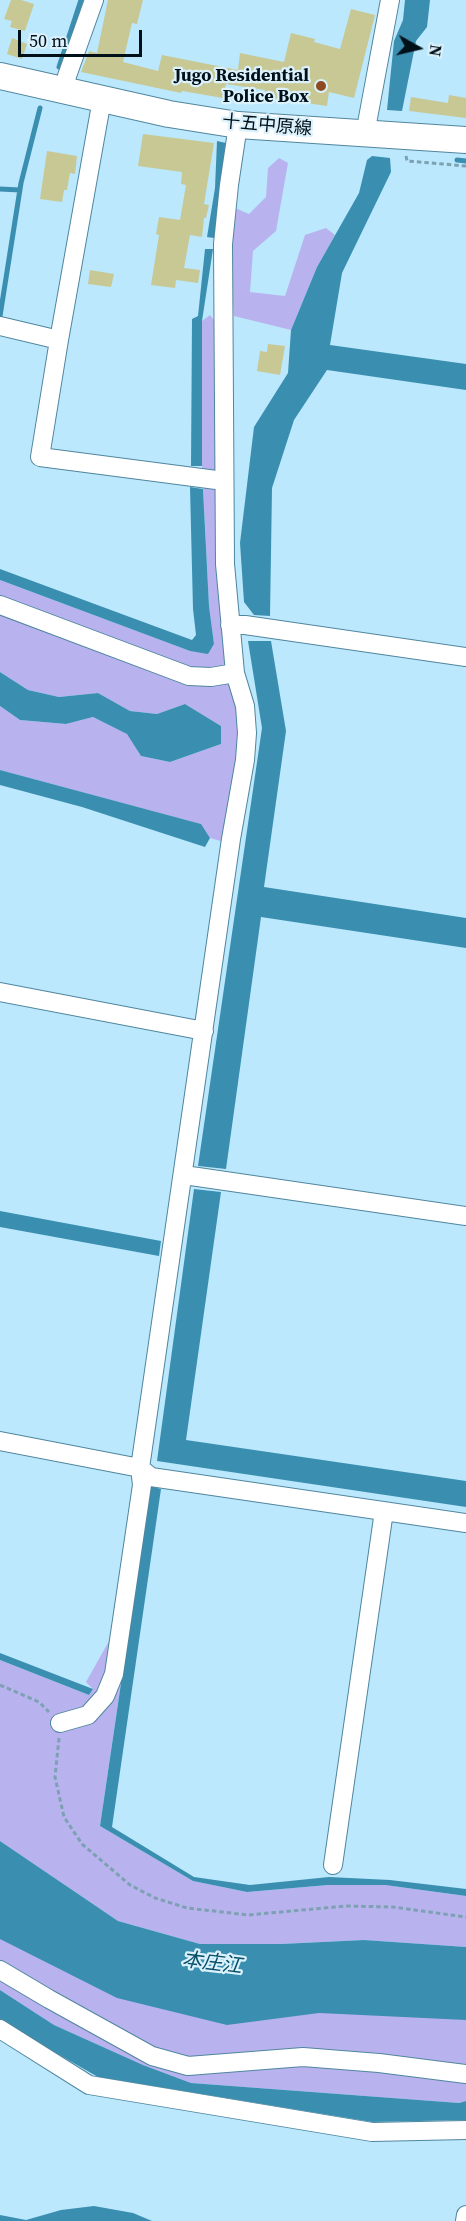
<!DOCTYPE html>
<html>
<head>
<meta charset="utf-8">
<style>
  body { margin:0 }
  #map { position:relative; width:466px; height:2221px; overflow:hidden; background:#bbe8fd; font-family:"Source Serif 4",serif }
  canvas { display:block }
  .north { position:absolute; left:388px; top:18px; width:60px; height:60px; -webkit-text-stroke:4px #dbf1fc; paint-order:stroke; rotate:98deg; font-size:16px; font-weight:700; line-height:24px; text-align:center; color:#001019 }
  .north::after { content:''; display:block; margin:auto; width:21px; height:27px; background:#001019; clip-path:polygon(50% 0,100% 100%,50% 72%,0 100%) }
  .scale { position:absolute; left:18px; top:30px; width:124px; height:27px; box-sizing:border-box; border:3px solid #001019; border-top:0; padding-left:8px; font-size:18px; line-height:21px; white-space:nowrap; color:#001019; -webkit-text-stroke:4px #dbf1fc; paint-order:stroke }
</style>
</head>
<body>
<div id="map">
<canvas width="466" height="2221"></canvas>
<div class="north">N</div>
<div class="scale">50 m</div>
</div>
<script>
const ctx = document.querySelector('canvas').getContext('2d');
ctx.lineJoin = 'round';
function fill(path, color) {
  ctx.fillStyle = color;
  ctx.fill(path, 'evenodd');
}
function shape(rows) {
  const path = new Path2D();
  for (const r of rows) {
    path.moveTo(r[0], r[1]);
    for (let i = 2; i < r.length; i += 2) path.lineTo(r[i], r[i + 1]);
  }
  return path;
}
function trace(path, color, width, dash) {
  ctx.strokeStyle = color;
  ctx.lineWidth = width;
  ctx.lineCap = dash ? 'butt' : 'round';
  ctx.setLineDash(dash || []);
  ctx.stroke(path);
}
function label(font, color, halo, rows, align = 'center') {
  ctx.font = font + ' "Source Serif 4","Noto Sans JP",serif';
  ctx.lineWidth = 4.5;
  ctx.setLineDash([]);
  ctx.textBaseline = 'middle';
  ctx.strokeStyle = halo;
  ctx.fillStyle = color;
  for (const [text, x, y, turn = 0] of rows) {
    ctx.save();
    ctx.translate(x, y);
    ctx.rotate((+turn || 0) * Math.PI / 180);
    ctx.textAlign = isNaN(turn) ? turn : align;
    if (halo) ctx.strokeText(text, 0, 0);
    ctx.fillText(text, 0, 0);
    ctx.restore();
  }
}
fill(shape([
  [279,158,288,163,276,231,253,251,250,292,285,296,305,235,326,228,335,235,317,267,291,330,234,316,229,252,235,208,249,214,266,197,268,168],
  [210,315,217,324,227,654,240,736,224,842,210,838,200,824,0,770,0,706,20,720,66,724,93,717,128,734,141,756,170,762,221,744,221,726,185,704,157,714,130,711,98,693,59,697,28,690,0,672,0,580,190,651,208,653,214,644,209,606,202,466,202,321],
  [109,1641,127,1641,100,1826,193,1881,247,1892,328,1885,385,1885,466,1896,466,1947,364,1940,281,1944,200,1944,118,1921,0,1841,0,1660,89,1695,93,1689,86,1682],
  [0,1937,466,2006,466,2101,459,2103,191,2083,143,2065,54,2025,0,1990]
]), '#b8b3ef');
fill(shape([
  [405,0,430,0,427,27,416,41,402,111,387,110,394,41,403,20],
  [217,141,226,143,221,188,214,238,207,237,215,188],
  [372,156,390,158,391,172,342,273,330,345,466,364,466,390,327,370,294,420,272,488,270,616,254,615,244,602,240,543,254,427,288,373,291,330,317,267,359,193,367,160],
  [205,249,213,249,202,321,202,466,191,466,192,319,198,316],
  [190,487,203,489,209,606,214,644,208,654,190,651,0,580,0,569,192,640,196,635,193,609],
  [248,641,271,641,286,731,264,887,466,918,466,948,261,917,226,1169,198,1166,262,728],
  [0,672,28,690,59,697,98,693,130,711,157,714,185,704,221,726,221,744,170,762,141,756,127,734,93,717,66,724,20,720,0,706],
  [0,770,201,824,210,838,205,847,82,807,0,785],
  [194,1189,221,1192,186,1440,466,1481,466,1507,157,1461],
  [0,1211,161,1241,159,1256,0,1227],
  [150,1486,161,1489,112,1827,194,1877,250,1885,329,1877,390,1880,466,1889,466,1896,385,1885,328,1885,247,1892,193,1881,100,1826],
  [0,1653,93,1689,89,1695,0,1660],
  [0,1841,118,1921,200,1944,281,1944,364,1940,466,1947,466,2020,319,2013,227,2025,117,1998,0,1939],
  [0,1990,54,2025,143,2065,191,2083,459,2103,466,2101,466,2120,372,2122,98,2077,0,2021],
  [94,2206,133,2213,152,2221,0,2221,0,2215,26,2220,61,2210]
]), '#3a8fb1');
trace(shape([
  [59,67,81,0],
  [457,160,466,161],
  [0,189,20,190],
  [0,316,21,183,40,108]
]), '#3a8fb1', 5);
fill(shape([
  [11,0,21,0,34,4,25,31,10,27,12,21,4,19],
  [108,0,143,0,137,24,132,23,123,62,158,71,162,55,238,70,240,53,284,62,291,33,315,39,314,42,340,49,351,9,375,15,354,98,329,92,327,106,264,97,265,90,226,84,223,98,182,91,181,93,81,72,89,51,97,53],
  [12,38,27,44,22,59,7,54],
  [449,95,466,98,466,118,409,111,411,97,448,103],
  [143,134,214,143,204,204,209,205,206,218,204,218,202,237,190,235,184,268,200,270,198,283,176,280,175,288,151,285,159,235,156,234,159,217,180,220,186,185,181,184,182,172,138,166],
  [47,151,77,156,75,174,70,173,67,190,64,190,62,202,40,199],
  [90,270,114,274,111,287,88,284],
  [268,344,285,346,280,375,257,371,260,351,267,352]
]), '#c7c894');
const street = shape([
  [64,91,67,76,94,0],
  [102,99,59,340,40,457,224,481],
  [365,134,390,0],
  [0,326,59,340],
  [0,605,189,676,211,677,235,673],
  [230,625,245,625,466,657],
  [0,992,204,1031],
  [184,1175,466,1216],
  [0,1441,140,1468,151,1477,466,1523],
  [60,1723,88,1715,105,1696,114,1674,142,1485,140,1468,231,839,245,760,247,733,245,706,235,673,225,564,223,244,229,185,238,125],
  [333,1865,384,1511],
  [0,1970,49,1999,152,2056,188,2066,303,2057,379,2063,466,2074],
  [0,2029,89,2085,372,2132,466,2130],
  [465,2221,466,2215]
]);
const secondary = shape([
  [0,76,169,114,238,125,466,140]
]);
trace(street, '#50869e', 20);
trace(secondary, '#50869e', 28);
trace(shape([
  [406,156,407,161,466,166],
  [0,1685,39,1702,49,1712],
  [59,1738,55,1777,64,1817,82,1844,130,1885,155,1898,187,1908,248,1915,346,1906,393,1907,466,1917]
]), '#7da1b2', 3, [4.5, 3]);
trace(street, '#fff', 18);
trace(secondary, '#fff', 26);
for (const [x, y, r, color] of [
  [321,86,6,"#8f4a21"]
]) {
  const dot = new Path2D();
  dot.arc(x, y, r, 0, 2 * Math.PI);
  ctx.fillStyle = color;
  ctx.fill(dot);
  trace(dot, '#dbf1fc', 2);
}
label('bold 18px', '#001019', '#dbf1fc', [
  ["Jugo Residential",309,76],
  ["Police Box",309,97]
], 'right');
label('18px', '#001019', '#dbf1fc', [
  ["十五中原線",267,126,5]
]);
label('italic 20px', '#085069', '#dbf1fc', [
  ["本庄江",212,1964,7]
]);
</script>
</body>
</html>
